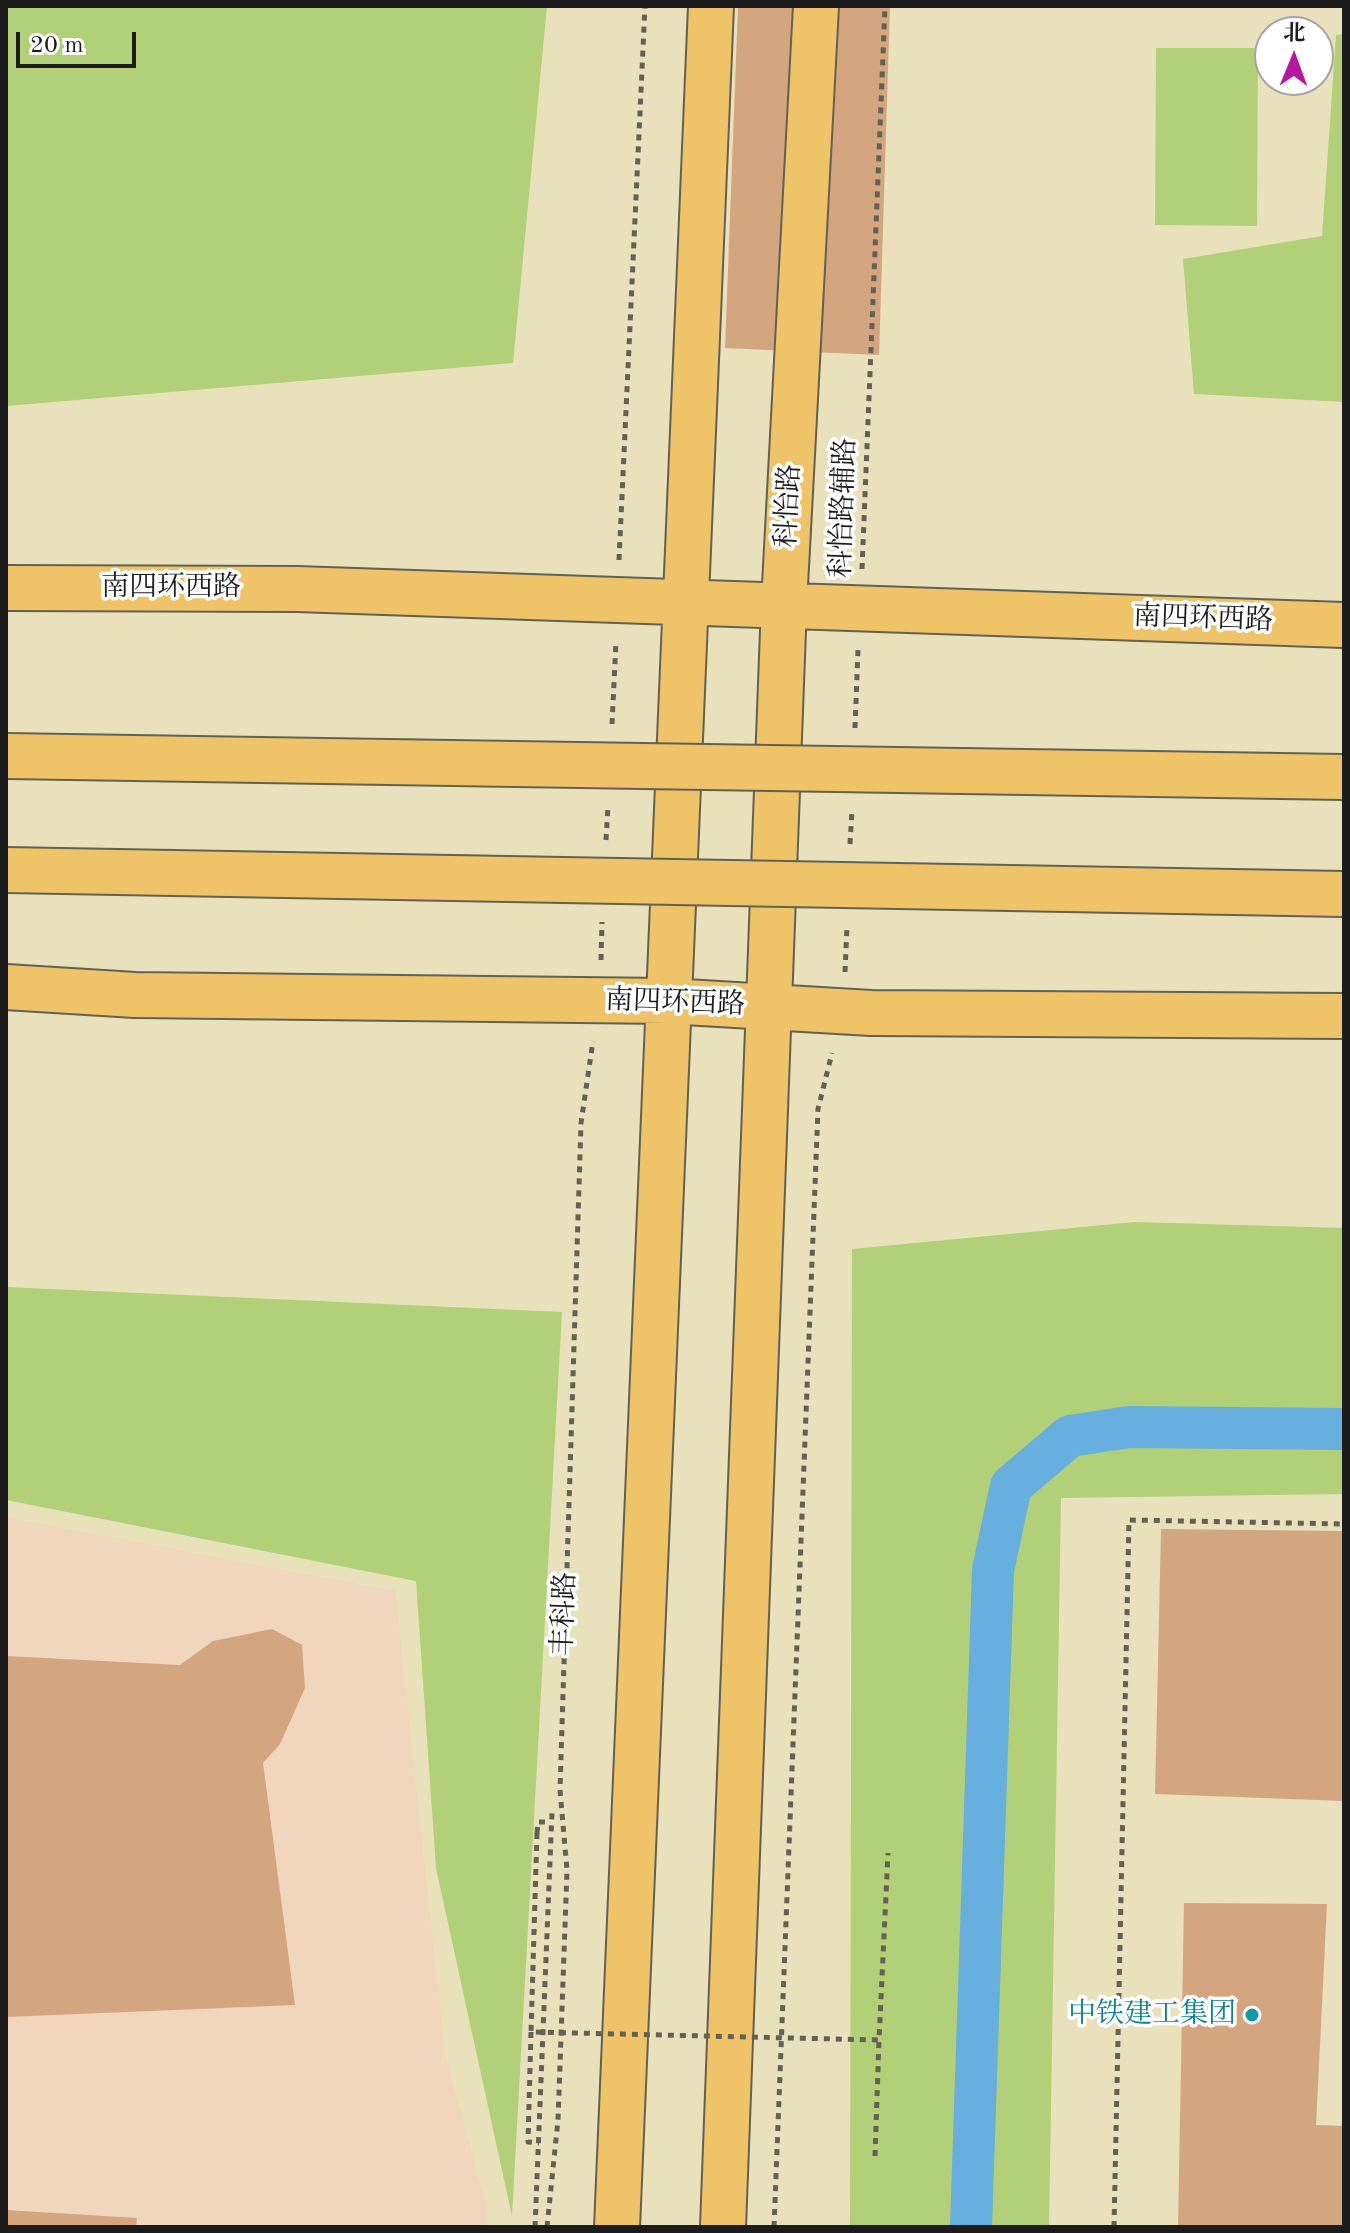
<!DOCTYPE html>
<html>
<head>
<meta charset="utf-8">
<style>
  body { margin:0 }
  #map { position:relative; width:1350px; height:2233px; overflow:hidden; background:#e8e1bc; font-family:"Old Standard TT","Noto Serif SC",serif }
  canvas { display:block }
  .frame { position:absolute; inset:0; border:8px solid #1c1c1c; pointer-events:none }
  .north { position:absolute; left:1254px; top:16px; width:80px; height:80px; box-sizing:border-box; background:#fff; border:2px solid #a4a4a4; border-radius:50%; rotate:1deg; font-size:22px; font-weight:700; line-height:32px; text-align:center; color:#1c1c1c }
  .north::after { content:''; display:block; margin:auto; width:28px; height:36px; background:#b5179e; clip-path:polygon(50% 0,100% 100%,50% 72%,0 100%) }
  .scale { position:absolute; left:16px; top:32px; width:120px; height:36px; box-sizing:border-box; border:4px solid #1c1c1c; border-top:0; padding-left:10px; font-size:24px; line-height:28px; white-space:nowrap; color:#1c1c1c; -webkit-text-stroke:6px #fff; paint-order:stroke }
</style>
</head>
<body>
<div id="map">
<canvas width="1350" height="2233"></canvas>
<div class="frame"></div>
<div class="north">北</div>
<div class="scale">20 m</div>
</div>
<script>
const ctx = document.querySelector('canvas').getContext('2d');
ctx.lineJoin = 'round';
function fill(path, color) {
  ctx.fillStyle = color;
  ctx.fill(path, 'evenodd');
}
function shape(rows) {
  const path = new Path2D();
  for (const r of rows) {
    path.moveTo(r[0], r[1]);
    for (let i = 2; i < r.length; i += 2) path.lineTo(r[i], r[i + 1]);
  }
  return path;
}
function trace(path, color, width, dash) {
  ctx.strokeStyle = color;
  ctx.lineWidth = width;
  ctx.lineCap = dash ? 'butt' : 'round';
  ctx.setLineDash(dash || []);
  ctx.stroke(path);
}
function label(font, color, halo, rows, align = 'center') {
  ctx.font = font + ' "Old Standard TT","Noto Serif SC",serif';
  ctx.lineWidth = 7;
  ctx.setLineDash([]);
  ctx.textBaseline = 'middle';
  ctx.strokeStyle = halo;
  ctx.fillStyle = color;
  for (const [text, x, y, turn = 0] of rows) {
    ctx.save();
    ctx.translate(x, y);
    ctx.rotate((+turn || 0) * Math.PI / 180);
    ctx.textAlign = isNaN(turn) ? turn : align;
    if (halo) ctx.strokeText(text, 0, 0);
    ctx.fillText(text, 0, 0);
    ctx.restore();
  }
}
fill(shape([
  [6,1517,395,1591,445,2055,486,2204,485,2227,6,2227]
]), '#efd6bc');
fill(shape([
  [6,6,547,6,513,363,6,406],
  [1344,34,1344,402,1194,394,1183,259,1322,236,1336,35],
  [1156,48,1258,48,1257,226,1155,225],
  [1135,1222,1344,1228,1344,1494,1061,1498,1049,2227,850,2227,852,1249],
  [6,1287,562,1312,512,2216,436,1868,416,1581,6,1500]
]), '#b2d077');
trace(shape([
  [971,2227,993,1570,1011,1486,1070,1436,1129,1427,1344,1429]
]), '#66afde', 42);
fill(shape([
  [738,6,890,6,879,355,725,348],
  [1161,1529,1344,1531,1344,1801,1155,1794],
  [272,1629,302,1645,305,1688,280,1744,263,1763,295,2005,6,2017,6,1656,180,1665,213,1641],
  [1184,1903,1327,1904,1316,2125,1344,2126,1344,2227,1178,2227],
  [6,2210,137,2218,136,2227,6,2227]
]), '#d4a67f');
const major = shape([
  [6,588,297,589,1344,625],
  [6,987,135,995,668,1001,871,1013,1344,1016],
  [617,2227,711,6],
  [723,2227,784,604,816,6]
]);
trace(major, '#636154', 48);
trace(shape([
  [619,560,645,6],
  [862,569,885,6],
  [612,724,616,642],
  [855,728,858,650],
  [606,840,608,806],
  [850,844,852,810],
  [601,960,602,922],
  [845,972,847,926],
  [537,1833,538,1822,551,1822],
  [531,2032,528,2142,539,2143],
  [875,2156,879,2040],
  [535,2227,552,1812],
  [547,2227,558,2120,567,1870,560,1790,581,1123,593,1041],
  [774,2227,818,1109,832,1053],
  [1114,2227,1129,1520,1344,1524]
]), '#636154', 5, [6, 6]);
trace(major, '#efc469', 44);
const highwayBridge = shape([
  [6,756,1344,777],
  [6,870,1344,894]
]);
trace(highwayBridge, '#636154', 48, []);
trace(shape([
  [537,1833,531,2032,879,2040,888,1853]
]), '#636154', 5, [6, 6]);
trace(highwayBridge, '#efc469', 44);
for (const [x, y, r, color] of [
  [1252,2015,8,"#0f9aa8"]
]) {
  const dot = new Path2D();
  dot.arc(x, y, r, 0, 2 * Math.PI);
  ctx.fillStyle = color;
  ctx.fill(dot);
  trace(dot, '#fff', 3);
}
label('28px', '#1c1c1c', '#fff', [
  ["科怡路",789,506,-87],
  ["科怡路辅路",844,508,-88],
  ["南四环西路",171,588],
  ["南四环西路",1203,619,2],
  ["南四环西路",675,1003,2],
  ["丰科路",565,1614,-88]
]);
label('28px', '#0d838f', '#fff', [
  ["中铁建工集团",1236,2015]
], 'right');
</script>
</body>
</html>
